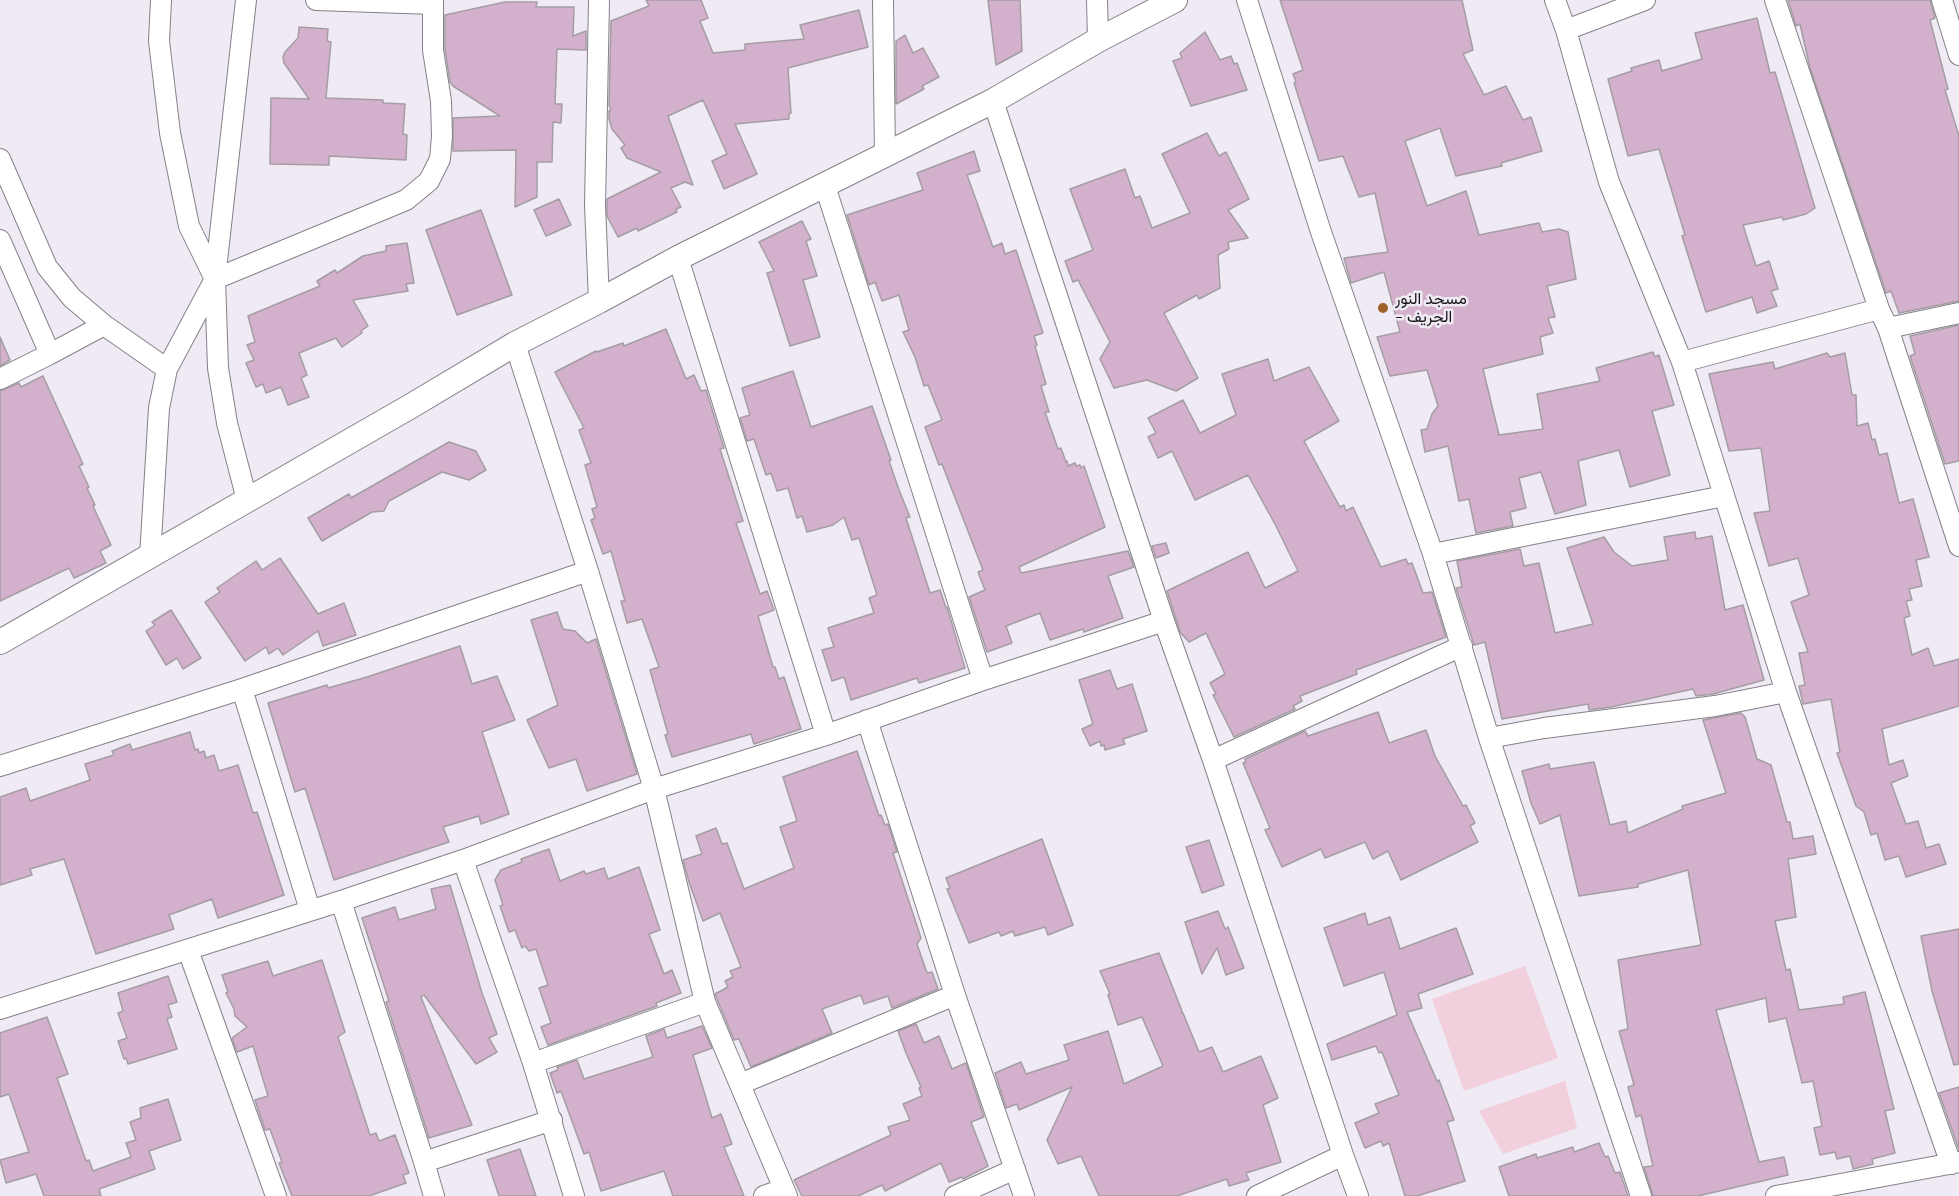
<!DOCTYPE html>
<html>
<head>
<meta charset="utf-8">
<style>
  body { margin:0 }
  canvas { display:block; background:#efeaf3 }
</style>
</head>
<body>
<canvas width="1959" height="1196"></canvas>
<script>
const ctx = document.querySelector('canvas').getContext('2d');
ctx.lineJoin = 'round';
function fill(path, color) {
  ctx.fillStyle = color;
  ctx.fill(path, 'evenodd');
}
function shape(rows) {
  const path = new Path2D();
  for (const r of rows) {
    path.moveTo(r[0], r[1]);
    for (let i = 2; i < r.length; i += 2) path.lineTo(r[i], r[i + 1]);
  }
  return path;
}
function trace(path, color, width, dash) {
  ctx.strokeStyle = color;
  ctx.lineWidth = width;
  ctx.lineCap = dash ? 'butt' : 'round';
  ctx.setLineDash(dash || []);
  ctx.stroke(path);
}
function label(font, color, halo, rows, align = 'center') {
  ctx.font = font + ' "Playfair Display",Vazirmatn,serif';
  ctx.lineWidth = 5;
  ctx.setLineDash([]);
  ctx.textBaseline = 'middle';
  ctx.strokeStyle = halo;
  ctx.fillStyle = color;
  for (const [text, x, y, turn = 0] of rows) {
    ctx.save();
    ctx.translate(x, y);
    ctx.rotate((+turn || 0) * Math.PI / 180);
    ctx.textAlign = isNaN(turn) ? turn : align;
    if (halo) ctx.strokeText(text, 0, 0);
    ctx.fillText(text, 0, 0);
    ctx.restore();
  }
}
fill(shape([
  [1525,966,1558,1058,1464,1091,1432,999],
  [1565,1081,1577,1128,1503,1154,1479,1111]
]), '#f2cfdc');
const building = shape([
  [646,0,701,0,708,18,700,21,713,53,745,50,745,44,804,39,800,25,859,10,868,47,788,68,791,113,789,114,789,119,735,124,757,174,724,189,712,161,727,154,703,100,668,116,693,185,685,182,671,188,681,207,676,209,677,212,638,231,637,228,618,237,607,216,607,199,661,172,627,158,621,148,625,145,612,129,609,119,609,111,611,110,609,105,611,21,649,6,646,0],
  [988,0,1020,0,1022,51,996,65,988,0],
  [1280,0,1462,0,1473,50,1463,54,1484,95,1506,86,1523,120,1531,117,1542,151,1501,163,1502,166,1456,176,1440,128,1405,141,1427,206,1466,191,1479,235,1539,223,1542,232,1559,229,1568,232,1576,279,1547,286,1555,317,1548,318,1553,333,1540,337,1543,354,1483,369,1499,435,1543,429,1537,394,1600,381,1596,368,1653,352,1655,357,1659,355,1674,405,1652,411,1670,475,1630,487,1619,450,1578,461,1586,505,1555,514,1541,472,1519,478,1526,508,1510,512,1513,526,1476,533,1469,499,1459,501,1448,446,1425,452,1421,430,1427,429,1432,414,1438,406,1427,370,1390,376,1377,337,1400,332,1384,272,1351,283,1344,258,1388,252,1375,193,1359,197,1343,156,1319,161,1294,83,1296,82,1293,74,1303,70,1280,0],
  [1788,0,1930,0,1935,18,1930,20,1948,89,1945,90,1959,136,1959,301,1899,313,1891,291,1886,293,1810,68,1800,24,1796,26,1788,0],
  [505,2,537,2,536,7,574,7,573,36,586,31,586,50,557,49,555,104,562,104,561,123,553,122,552,162,537,162,537,197,515,207,516,150,453,151,453,118,500,116,453,86,450,82,445,49,445,15,505,2],
  [1757,18,1770,73,1775,72,1815,208,1806,214,1783,220,1782,217,1743,225,1756,266,1769,261,1778,289,1771,291,1777,306,1757,313,1752,297,1706,312,1682,236,1685,235,1659,149,1628,156,1608,79,1632,71,1631,68,1659,60,1662,71,1702,59,1695,33,1757,18],
  [299,27,328,29,327,41,331,42,326,98,383,100,383,103,405,104,403,134,407,135,406,160,329,156,329,165,270,164,271,98,309,99,284,63,283,57,285,52,298,38,299,27],
  [1205,32,1220,60,1231,56,1234,64,1237,63,1247,90,1191,106,1173,61,1182,58,1180,53,1205,32],
  [905,35,913,53,923,48,939,77,922,86,924,89,896,104,896,41,905,35],
  [1207,133,1219,156,1226,152,1249,199,1228,210,1248,238,1228,242,1229,249,1218,255,1220,288,1199,299,1197,295,1164,313,1198,378,1176,391,1147,380,1114,388,1100,359,1110,342,1078,280,1073,282,1065,261,1093,250,1070,189,1125,169,1135,198,1140,196,1152,228,1190,213,1162,154,1207,133],
  [974,151,980,171,967,175,993,247,1002,243,1005,254,1016,250,1043,333,1034,336,1037,345,1035,346,1046,384,1041,386,1049,412,1045,412,1058,449,1061,448,1066,462,1067,461,1068,466,1075,463,1076,466,1080,465,1081,468,1084,466,1105,527,1019,567,1021,573,1128,551,1134,567,1108,576,1123,618,1084,632,1083,629,1050,640,1040,613,1006,626,1012,643,987,652,969,597,985,590,978,572,983,570,942,464,939,465,925,427,942,420,928,385,924,386,915,357,903,332,909,330,899,295,882,301,875,282,869,285,847,215,923,190,917,173,974,151],
  [559,199,571,225,546,236,534,210,559,199],
  [481,210,512,295,457,315,426,230,481,210],
  [802,221,811,239,806,241,817,276,803,280,820,337,790,346,767,273,774,271,759,242,802,221],
  [407,243,414,283,406,284,408,291,353,300,368,326,361,331,362,333,342,347,336,338,299,353,307,375,301,378,309,397,288,405,281,387,266,393,263,384,256,387,246,363,254,360,247,345,255,342,248,316,320,286,317,281,335,270,337,273,363,256,386,251,386,246,407,243],
  [1959,325,1959,461,1945,464,1910,356,1915,354,1910,336,1959,325],
  [666,329,686,379,694,375,701,391,706,390,724,448,720,449,743,521,736,523,760,594,767,591,774,610,758,616,773,667,775,667,779,679,784,677,801,729,754,744,751,734,672,757,665,735,668,734,650,670,659,667,642,619,627,623,621,601,625,601,611,551,603,554,591,520,595,518,592,509,597,507,585,465,591,463,579,430,584,428,555,372,596,351,597,352,623,343,624,346,666,329],
  [0,337,10,360,0,366,0,337],
  [1827,353,1830,357,1845,353,1852,395,1856,395,1857,426,1868,423,1872,440,1875,439,1879,455,1887,453,1899,503,1913,499,1929,557,1916,560,1922,586,1909,589,1912,600,1906,601,1910,616,1904,618,1912,655,1928,648,1934,666,1959,659,1959,706,1882,729,1889,765,1903,760,1908,776,1891,783,1906,824,1918,821,1926,848,1939,844,1946,864,1906,877,1899,856,1885,860,1877,833,1871,835,1864,812,1856,806,1837,753,1840,752,1831,699,1803,704,1799,686,1805,685,1799,653,1808,652,1791,602,1809,595,1798,558,1769,566,1754,513,1770,511,1761,448,1729,451,1709,374,1773,362,1775,369,1827,353],
  [1268,359,1274,381,1309,367,1339,421,1304,441,1340,507,1344,505,1346,511,1353,507,1381,567,1406,559,1408,564,1412,563,1423,593,1432,592,1446,637,1356,670,1357,674,1300,696,1302,701,1293,706,1295,709,1234,737,1213,695,1216,694,1210,683,1225,674,1206,633,1189,642,1180,632,1167,591,1248,552,1265,588,1298,571,1276,526,1248,475,1195,500,1172,451,1158,458,1148,437,1156,433,1148,418,1183,400,1200,433,1236,415,1222,374,1268,359],
  [793,371,811,427,872,406,891,460,889,461,899,490,910,517,906,518,930,593,940,590,946,608,947,607,965,668,919,683,917,678,851,700,844,677,832,681,822,650,834,647,828,628,874,613,869,598,877,595,859,538,852,540,844,517,833,525,807,532,802,516,797,518,788,488,777,491,771,473,766,475,754,439,747,441,740,418,750,415,742,388,793,371],
  [43,376,83,464,79,466,89,487,87,488,95,505,93,506,111,545,100,551,106,563,74,578,69,568,0,601,0,391,19,383,21,387,43,376],
  [449,442,476,451,486,470,469,480,442,472,389,501,384,511,372,512,322,541,308,518,349,494,351,498,449,442],
  [1695,532,1696,539,1712,536,1725,610,1743,605,1764,680,1713,694,1696,696,1693,689,1611,707,1589,710,1588,704,1502,719,1485,642,1474,645,1456,588,1462,587,1457,561,1520,549,1524,566,1539,563,1555,633,1593,624,1567,548,1604,537,1614,552,1632,566,1668,560,1664,537,1695,532],
  [1166,543,1169,553,1156,558,1152,546,1166,543],
  [280,558,318,614,344,603,356,635,323,646,318,631,283,655,278,648,269,654,266,647,245,661,205,602,220,592,217,588,256,561,262,570,280,558],
  [171,610,201,658,183,669,177,658,166,665,146,631,155,625,152,622,171,610],
  [557,612,563,629,575,631,587,643,596,639,637,774,587,791,576,759,549,768,527,720,558,705,531,620,557,612],
  [460,646,472,684,497,676,515,720,482,732,509,814,481,824,479,816,443,827,449,842,334,880,305,788,295,792,268,703,327,685,328,688,367,677,460,646],
  [1110,670,1117,689,1132,684,1147,731,1123,739,1125,744,1105,750,1104,745,1101,746,1100,741,1090,746,1082,729,1093,724,1079,680,1110,670],
  [1378,712,1389,743,1426,730,1435,756,1463,806,1466,805,1475,823,1470,826,1478,842,1401,880,1388,851,1373,859,1365,842,1325,858,1321,849,1282,867,1265,830,1270,828,1243,763,1246,762,1245,759,1305,731,1308,736,1378,712],
  [1741,713,1745,717,1757,759,1771,765,1787,822,1790,822,1793,839,1813,836,1816,854,1788,859,1796,917,1775,921,1786,970,1790,969,1799,1010,1844,1004,1843,997,1865,992,1894,1109,1885,1111,1895,1153,1872,1159,1873,1164,1853,1169,1850,1156,1837,1159,1835,1152,1820,1155,1814,1128,1822,1126,1813,1081,1802,1083,1786,1018,1769,1022,1766,998,1716,1010,1759,1162,1784,1157,1788,1175,1698,1196,1653,1196,1644,1167,1653,1166,1641,1115,1636,1117,1628,1087,1634,1085,1619,1031,1628,1029,1618,960,1701,945,1688,870,1638,884,1638,887,1579,896,1560,815,1540,824,1531,803,1522,771,1549,764,1550,769,1594,762,1610,825,1626,821,1628,833,1683,809,1682,806,1726,793,1703,720,1741,713],
  [190,732,195,750,198,749,199,753,204,751,206,758,214,755,219,771,238,765,253,813,257,812,284,895,218,918,212,899,169,915,174,929,96,954,64,859,30,869,32,875,0,885,0,797,26,788,30,801,90,780,85,764,114,755,112,751,130,744,132,750,190,732],
  [857,751,879,816,881,815,885,825,888,824,897,852,893,853,921,938,917,944,927,973,932,972,938,989,892,1008,888,996,864,1004,861,995,822,1009,832,1033,751,1067,739,1039,734,1040,715,994,728,987,725,981,733,977,730,971,741,967,720,913,703,921,689,882,683,860,702,854,696,836,716,828,722,844,727,843,744,889,794,868,780,827,797,821,783,777,857,751],
  [1042,839,1073,925,1048,935,1045,927,1015,936,1013,931,1001,936,999,932,969,943,947,889,950,888,946,878,1042,839],
  [1209,840,1224,885,1202,893,1186,847,1209,840],
  [549,849,560,881,584,871,586,874,604,868,608,879,639,867,660,930,649,934,664,974,672,970,681,993,656,1003,657,1006,548,1045,541,1027,551,1023,539,988,548,985,536,949,529,951,525,946,522,948,515,930,509,932,500,906,503,905,495,880,501,870,522,862,521,859,549,849],
  [450,885,482,993,497,1034,489,1038,497,1052,476,1064,424,995,421,997,472,1125,429,1138,386,1002,389,1001,362,918,395,907,399,920,436,909,431,889,450,885],
  [1218,911,1225,929,1228,927,1244,968,1226,975,1217,948,1202,974,1185,922,1218,911],
  [1365,913,1368,925,1390,917,1400,949,1456,928,1473,974,1418,994,1422,1008,1407,1012,1437,1081,1439,1080,1454,1120,1447,1122,1465,1181,1417,1196,1405,1196,1389,1143,1383,1146,1381,1141,1365,1148,1355,1123,1379,1113,1375,1104,1399,1095,1382,1052,1379,1053,1376,1046,1332,1060,1327,1044,1397,1015,1384,972,1344,986,1324,928,1365,913],
  [1959,929,1959,1064,1954,1065,1932,991,1921,936,1959,929],
  [1159,953,1182,1011,1181,1012,1183,1013,1199,1052,1212,1047,1223,1072,1261,1056,1278,1098,1263,1105,1281,1162,1246,1173,1249,1180,1229,1186,1227,1179,1177,1196,1099,1196,1081,1156,1058,1164,1047,1140,1072,1087,1019,1110,1017,1104,1006,1108,995,1073,1021,1062,1026,1074,1069,1060,1064,1045,1108,1031,1124,1084,1163,1066,1142,1017,1118,1025,1108,995,1110,994,1100,971,1159,953],
  [322,960,345,1032,338,1037,370,1135,376,1133,379,1141,395,1135,409,1173,403,1175,406,1183,369,1196,292,1196,279,1163,282,1162,270,1129,265,1130,255,1100,268,1096,253,1046,237,1052,232,1038,247,1027,235,1016,234,1009,226,993,228,992,222,975,268,961,273,976,322,960],
  [168,976,177,1002,168,1005,172,1017,167,1019,177,1049,128,1064,126,1058,124,1059,118,1041,127,1038,118,1013,123,1011,118,993,168,976],
  [47,1017,68,1074,57,1078,86,1161,89,1160,93,1171,131,1157,126,1143,136,1140,130,1122,141,1118,140,1108,168,1099,181,1140,149,1151,155,1169,99,1189,101,1196,44,1196,36,1174,6,1183,0,1160,29,1152,9,1094,0,1097,0,1033,47,1017],
  [916,1024,924,1043,939,1036,952,1069,966,1063,984,1117,971,1122,988,1166,963,1179,962,1177,949,1182,941,1163,885,1191,882,1185,858,1196,802,1196,794,1180,891,1135,888,1127,910,1120,903,1104,922,1096,919,1088,921,1087,906,1053,898,1031,916,1024],
  [702,1026,712,1048,693,1055,712,1118,721,1114,732,1144,724,1147,744,1196,673,1196,664,1171,601,1191,589,1152,584,1154,561,1091,557,1093,550,1073,558,1070,557,1067,577,1060,584,1079,653,1057,646,1036,664,1029,667,1038,702,1026],
  [1959,1087,1959,1150,1939,1093,1959,1087],
  [1599,1143,1605,1157,1608,1156,1615,1173,1620,1172,1628,1196,1509,1196,1499,1167,1536,1154,1537,1158,1573,1147,1574,1152,1599,1143],
  [520,1149,536,1196,499,1196,487,1160,520,1149]
]);
fill(building, '#d3b0cc');
trace(building, '#a59da4', 1.5);
const minor = shape([
  [161,0,159,41,170,133,189,226,215,279],
  [246,0,215,279,218,368,227,423,247,500],
  [316,0,433,4],
  [599,0,595,205,599,301],
  [883,0,885,156],
  [1097,0,1098,40],
  [1247,0,1321,232,1433,554,1489,738,1641,1196],
  [1555,0,1566,30,1609,182,1682,362,1786,692,1951,1164],
  [1775,0,1879,309,1888,328,1959,546],
  [1942,0,1959,55],
  [1566,30,1645,0],
  [993,101,1164,621,1213,760,1343,1155,1358,1196],
  [0,159,47,267,72,298,104,325,167,369],
  [825,186,983,680],
  [0,240,50,354,0,379],
  [678,258,826,735],
  [1888,328,1959,313],
  [515,344,588,571,654,789,705,1002,787,1196],
  [50,354,104,325],
  [1682,362,1879,309],
  [1433,554,1724,496],
  [150,557,159,408,167,369,215,279,406,200,429,181,440,159,442,136,441,101,433,50,433,0],
  [242,689,310,910],
  [867,720,955,995,1024,1196],
  [1489,738,1544,728,1715,706,1786,692],
  [1213,760,1462,646],
  [0,766,242,689,588,571],
  [463,860,533,1063,574,1196],
  [341,901,424,1162,434,1196],
  [188,950,276,1196],
  [0,1009,341,901,463,860,654,789,826,735,983,680,1164,621],
  [533,1063,705,1002],
  [740,1084,955,995],
  [424,1162,552,1120],
  [764,1196,784,1189],
  [955,1196,1015,1169],
  [1257,1196,1343,1155],
  [1776,1196,1959,1162]
]);
const tertiary = shape([
  [0,642,411,406,515,344,599,301,678,258,993,101,1098,40,1175,0]
]);
trace(minor, '#868189', 22);
trace(tertiary, '#868189', 26);
trace(minor, '#fff', 20);
trace(tertiary, '#fff', 24);
for (const [x, y, r, color] of [
  [1383,308,6,"#a06029"]
]) {
  const dot = new Path2D();
  dot.arc(x, y, r, 0, 2 * Math.PI);
  ctx.fillStyle = color;
  ctx.fill(dot);
  trace(dot, '#efeaf3', 2);
}
label('16px', '#171518', '#efeaf3', [
  ["مسجد النور",1395,299],
  ["- الجريف",1395,317]
], 'left');
</script>
</body>
</html>
